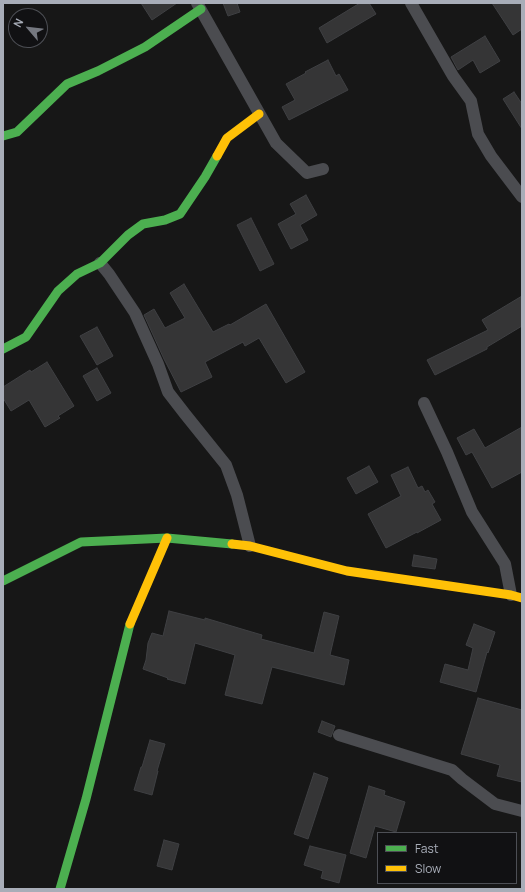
<!DOCTYPE html>
<html>
<head>
<meta charset="utf-8">
<style>
  body { margin:0 }
  #map { position:relative; width:525px; height:892px; overflow:hidden; background:#171717; font-family:Manrope,sans-serif }
  canvas { display:block }
  .frame { position:absolute; inset:0; border:4px solid #a8adb8; pointer-events:none }
  .legend { position:absolute; left:377px; top:832px; width:140px; height:52px; box-sizing:border-box; background:#111113; border:1px solid #4d4f55; margin:0; padding:5px 7px; list-style:none; font-size:12px; color:#a8adb8 }
  .legend li { display:flex; align-items:center; gap:8px; height:20px }
  .legend b { width:20px; border:1px solid #4d4f55 }
  .north { position:absolute; left:8px; top:8px; width:40px; height:40px; box-sizing:border-box; background:#111113; border:1px solid #4d4f55; border-radius:50%; rotate:298deg; font-size:11px; font-weight:700; line-height:16px; text-align:center; color:#a8adb8 }
  .north::after { content:''; display:block; margin:auto; width:14px; height:18px; background:#757880; clip-path:polygon(50% 0,100% 100%,50% 72%,0 100%) }
</style>
</head>
<body>
<div id="map">
<canvas width="525" height="892"></canvas>
<div class="frame"></div>
<ul class="legend">
<li><b style="height:5px;background:#4caf50"></b>Fast</li>
<li><b style="height:5px;background:#ffc107"></b>Slow</li>
</ul>
<div class="north">N</div>
</div>
<script>
const ctx = document.querySelector('canvas').getContext('2d');
ctx.lineJoin = 'round';
function fill(path, color) {
  ctx.fillStyle = color;
  ctx.fill(path, 'evenodd');
}
function shape(rows) {
  const path = new Path2D();
  for (const r of rows) {
    path.moveTo(r[0], r[1]);
    for (let i = 2; i < r.length; i += 2) path.lineTo(r[i], r[i + 1]);
  }
  return path;
}
function trace(path, color, width, dash) {
  ctx.strokeStyle = color;
  ctx.lineWidth = width;
  ctx.lineCap = dash ? 'butt' : 'round';
  ctx.setLineDash(dash || []);
  ctx.stroke(path);
}
const building = shape([
  [141,3,177,3,152,20,141,3],
  [223,3,237,3,240,12,228,16,223,3],
  [360,3,369,3,376,14,327,43,319,28,360,3],
  [492,3,522,3,522,29,513,35,492,3],
  [485,36,500,61,480,73,473,60,458,70,451,57,485,36],
  [328,60,336,76,339,74,348,90,289,120,282,107,295,100,286,84,306,73,305,72,328,60],
  [514,92,522,104,522,129,503,99,514,92],
  [306,195,317,215,300,225,308,240,291,249,278,224,296,214,290,204,306,195],
  [251,218,274,264,260,271,237,225,251,218],
  [184,284,213,332,229,324,230,325,266,304,305,372,286,383,259,338,245,346,243,342,205,362,212,377,181,392,164,359,144,315,154,309,165,328,185,318,170,293,184,284],
  [522,296,522,326,487,347,487,349,435,375,427,360,488,330,482,320,522,296],
  [97,327,113,356,97,365,80,336,97,327],
  [47,362,74,406,58,416,60,418,45,427,29,400,11,411,3,398,3,387,30,370,31,372,47,362],
  [97,368,111,393,97,401,83,376,97,368],
  [522,427,522,472,492,488,472,452,466,455,457,438,474,429,485,448,522,427],
  [369,466,378,482,356,494,347,478,369,466],
  [408,467,418,488,422,486,425,492,428,490,435,502,432,504,441,520,417,533,417,532,386,548,368,514,401,496,391,475,408,467],
  [414,555,437,559,435,569,412,566,414,555],
  [169,611,205,620,205,618,245,630,262,635,261,639,314,653,324,612,339,616,330,655,349,660,344,685,272,667,262,704,225,695,235,655,195,643,185,684,167,679,168,678,143,669,146,660,148,643,152,633,163,636,169,611],
  [474,624,495,632,488,653,487,652,476,692,440,682,445,664,468,670,473,648,466,645,474,624],
  [478,698,522,710,522,782,497,776,500,765,461,754,478,698],
  [322,721,335,726,331,737,318,732,322,721],
  [150,740,165,744,157,771,158,771,152,795,134,790,141,767,142,767,150,740],
  [314,773,328,778,308,839,294,834,314,773],
  [369,786,385,791,384,795,405,802,396,832,375,826,366,858,350,853,369,786],
  [164,840,179,844,172,870,157,866,164,840],
  [310,846,346,855,339,883,321,878,323,871,304,865,310,846]
]);
fill(building, '#353536');
trace(building, '#3f4043', 1);
trace(shape([
  [197,3,276,143,307,173,323,169],
  [411,3,453,76,471,101,478,134,491,156,522,197],
  [100,263,109,274,135,313,158,364,168,392,185,414,226,465,237,495,250,546],
  [424,403,447,452,472,512,505,564,511,595],
  [339,735,452,770,462,779,495,804,522,811]
]), '#4b4c50', 12);
trace(shape([
  [3,136,17,132,67,84,98,71,145,47,201,9],
  [3,349,26,337,58,291,77,274,100,263,128,235,143,224,165,220,180,214,205,177,217,156],
  [3,581,81,542,167,538,232,544],
  [60,889,86,799,130,624]
]), '#4caf50', 9);
trace(shape([
  [217,156,227,138,259,114],
  [232,544,250,546,347,571,511,595,522,598],
  [130,624,167,538]
]), '#ffc107', 9);
</script>
</body>
</html>
